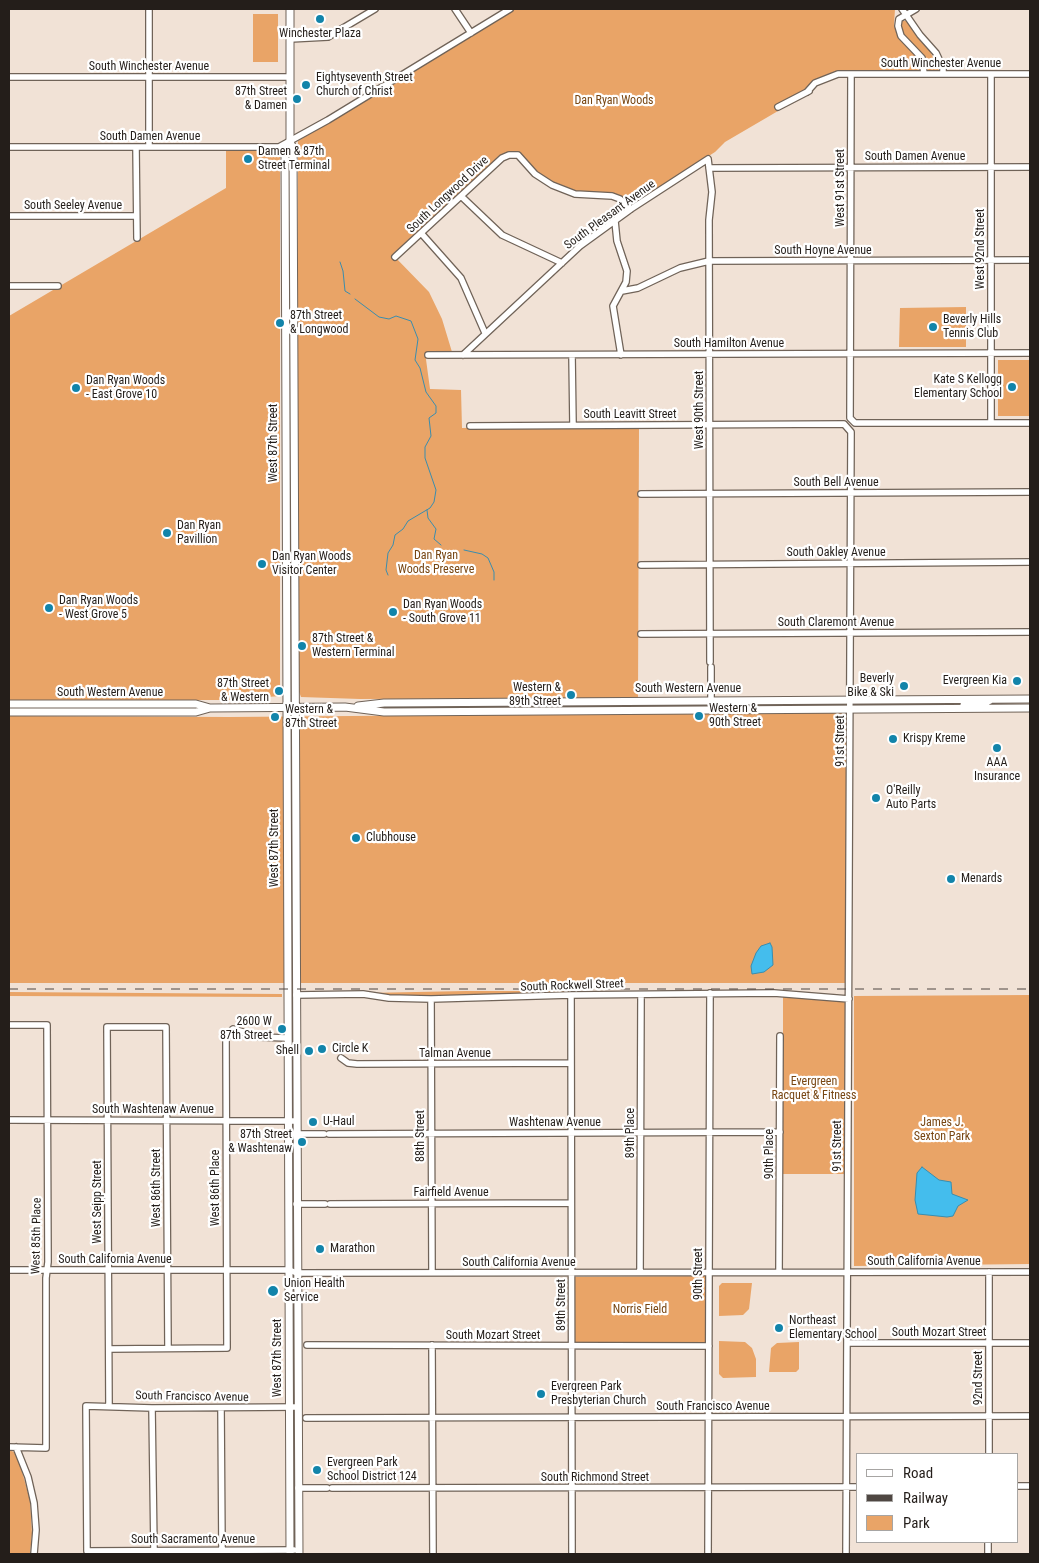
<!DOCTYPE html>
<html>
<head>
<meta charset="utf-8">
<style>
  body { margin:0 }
  #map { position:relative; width:1039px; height:1563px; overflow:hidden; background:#f1e2d6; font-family:"Roboto Condensed",sans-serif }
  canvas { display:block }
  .frame { position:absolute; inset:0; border:10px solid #241e1a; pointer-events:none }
  .legend { position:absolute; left:856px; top:1453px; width:162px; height:90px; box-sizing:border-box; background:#fff; border:1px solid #a7a5a3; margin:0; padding:6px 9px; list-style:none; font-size:15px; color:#241e1a }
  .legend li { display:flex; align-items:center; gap:10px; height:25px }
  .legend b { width:25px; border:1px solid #a7a5a3 }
</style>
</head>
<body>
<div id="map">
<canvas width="1039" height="1563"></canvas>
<div class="frame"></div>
<ul class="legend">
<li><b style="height:6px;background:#fff"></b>Road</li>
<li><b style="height:6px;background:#4f4742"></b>Railway</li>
<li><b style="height:14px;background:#e9a467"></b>Park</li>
</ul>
</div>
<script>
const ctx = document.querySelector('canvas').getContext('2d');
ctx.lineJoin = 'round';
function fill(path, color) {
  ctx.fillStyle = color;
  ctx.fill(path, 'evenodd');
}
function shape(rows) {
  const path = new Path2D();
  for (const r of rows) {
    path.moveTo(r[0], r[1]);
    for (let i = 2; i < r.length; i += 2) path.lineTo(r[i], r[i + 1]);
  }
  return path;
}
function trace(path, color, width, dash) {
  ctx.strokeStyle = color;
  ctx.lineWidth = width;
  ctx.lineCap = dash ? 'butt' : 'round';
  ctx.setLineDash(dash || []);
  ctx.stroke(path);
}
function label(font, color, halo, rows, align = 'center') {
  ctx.font = font + ' "Roboto Condensed",sans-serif';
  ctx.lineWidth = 4.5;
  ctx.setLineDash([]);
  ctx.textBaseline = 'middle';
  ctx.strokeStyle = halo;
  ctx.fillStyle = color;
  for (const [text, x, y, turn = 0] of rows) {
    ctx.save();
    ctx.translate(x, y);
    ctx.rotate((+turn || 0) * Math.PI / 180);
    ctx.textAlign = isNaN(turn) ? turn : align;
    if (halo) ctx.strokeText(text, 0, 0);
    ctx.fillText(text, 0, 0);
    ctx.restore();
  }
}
fill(shape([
  [514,9,895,9,894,25,898,38,917,56,920,68,917,71,838,72,776,105,778,111,725,142,715,152,634,204,619,195,581,193,555,184,541,176,519,153,508,152,394,256,429,292,442,319,452,352,425,352,430,389,461,390,462,428,620,426,639,428,638,698,360,699,301,697,298,689,298,141],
  [253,14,278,14,278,62,253,62],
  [902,21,907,21,918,38,929,49,939,70,926,70,923,55,904,36,900,28],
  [226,151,275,151,280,154,280,696,231,700,9,700,9,316,226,188],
  [966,307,966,347,899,347,900,308],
  [998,360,1030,360,1030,416,998,416],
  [840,712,844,713,846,718,846,983,9,983,9,716,230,717],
  [672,991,388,997,366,993,466,991],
  [9,992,282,994,282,997,9,996],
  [1030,995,1030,1264,854,1266,854,996],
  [783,996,841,1001,846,1003,845,1174,783,1174],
  [706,1276,706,1343,574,1343,574,1277],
  [722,1283,752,1283,749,1309,743,1315,719,1316,719,1286],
  [719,1341,745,1342,752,1348,756,1359,756,1377,723,1378,719,1374],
  [799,1342,799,1369,796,1372,769,1372,771,1348,777,1343],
  [9,1450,14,1452,19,1461,30,1500,32,1534,30,1554,9,1554]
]), '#e9a467');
const water = shape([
  [770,943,772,947,773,965,764,972,752,974,751,966,756,953,761,946,770,943],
  [922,1167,939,1180,951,1182,952,1194,968,1200,958,1206,953,1216,947,1217,918,1214,915,1200,917,1173,922,1167]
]);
fill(water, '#44bded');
trace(water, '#3a8dae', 1);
trace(shape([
  [340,262,343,271,345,291,350,294],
  [355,299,379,317,389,319,396,316,411,321,418,339,415,360,420,368,426,392,436,406,436,413,429,418,431,436,425,447,425,458,436,490,434,502,430,508,408,521,403,529,395,535,393,545,388,553,386,570,388,575],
  [427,510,428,518,436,529,434,539,441,545],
  [464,550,482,554,488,558,494,572,494,580]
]), '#3a8dae', 1);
const minor = shape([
  [149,9,149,147],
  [455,9,471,33],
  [902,9,920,35,936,53,943,68,943,74],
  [916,9,899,19,898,26,901,36,922,58,924,74],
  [290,39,328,37,375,9],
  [851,74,850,418,855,423,1030,423],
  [991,74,991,423],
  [9,77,290,77],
  [807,92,815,83,838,74,1030,74],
  [778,107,809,91],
  [9,147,279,147,328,120,510,9],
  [136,147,137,238],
  [709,168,1030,167],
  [462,197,502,235,562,263],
  [9,216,136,216],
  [615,221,617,241,627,271,626,282,613,306,621,355],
  [421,233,461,278,485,333],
  [395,257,502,158,509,155,518,155,535,174,552,185,575,194,612,196,620,199,631,209],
  [9,286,58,286],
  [622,291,638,288,680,268,709,261,1030,260],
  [428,355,1030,353],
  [463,355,580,246,631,209,708,159,712,192,709,220,710,662],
  [572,355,573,425],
  [470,426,844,424,851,432,846,1554],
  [641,494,1030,492],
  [641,565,1030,562],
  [641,634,1030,632],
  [711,667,711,709],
  [296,995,363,994,389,998,431,999,571,995,774,993,849,999],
  [571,995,572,1554],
  [431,999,432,1273],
  [9,1025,47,1025,48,1262,46,1278,46,1448,9,1447],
  [341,1058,348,1063,357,1064,571,1063],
  [9,1120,296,1121],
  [294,1134,324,1134],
  [329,1134,780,1132],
  [296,1204,325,1204],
  [330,1204,571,1203],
  [9,1270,289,1270,297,1273,1030,1272],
  [640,1272,641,995],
  [779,1272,780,1036],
  [847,1343,1030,1343],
  [307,1345,709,1346],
  [432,1345,433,1554],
  [109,1349,227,1348,226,1038,233,1029,259,1037,287,1038],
  [109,1406,107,1027,166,1027,168,1348],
  [152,1408,154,1551],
  [221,1408,222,1550],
  [306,1418,1030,1416],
  [16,1447,28,1477,34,1503,36,1530,34,1554],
  [989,1454,989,1272],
  [1018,1486,1030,1486],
  [298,1488,327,1488],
  [332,1488,858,1487],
  [294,1550,87,1551,86,1406,152,1408,297,1407],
  [708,1554,710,993],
  [988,1554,988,1542]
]);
const major = shape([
  [290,9,290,142,285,150,290,1554],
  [290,142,293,148,299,1554],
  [9,704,196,704,210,708],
  [964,705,982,704,990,700],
  [358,706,384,703,1030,699],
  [9,712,196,712,210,708,345,707,384,712,1030,708]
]);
trace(minor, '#706358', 8);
trace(major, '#706358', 9);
trace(minor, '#fff', 5.5);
trace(major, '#fff', 7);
trace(shape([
  [9,989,1030,989]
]), '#4f4742', 1, [9, 9]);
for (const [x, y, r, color] of [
  [320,19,5,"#1284aa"],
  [306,85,5,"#1284aa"],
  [297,99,5,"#1284aa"],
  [248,159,5,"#1284aa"],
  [280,323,5,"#1284aa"],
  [933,327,5,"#1284aa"],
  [1012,387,5,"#1284aa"],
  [76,388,5,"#1284aa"],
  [167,533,5,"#1284aa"],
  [262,564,5,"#1284aa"],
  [49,608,5,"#1284aa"],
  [393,612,5,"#1284aa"],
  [302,646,5,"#1284aa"],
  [1017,681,5,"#1284aa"],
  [904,686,5,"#1284aa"],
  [279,691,5,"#1284aa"],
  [571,695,5,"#1284aa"],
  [699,716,5,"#1284aa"],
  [275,717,5,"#1284aa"],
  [893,739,5,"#1284aa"],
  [997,748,5,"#1284aa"],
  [876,798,5,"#1284aa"],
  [356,838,5,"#1284aa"],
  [951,879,5,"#1284aa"],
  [282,1029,5,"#1284aa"],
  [322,1049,5,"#1284aa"],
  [309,1051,5,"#1284aa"],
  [313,1122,5,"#1284aa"],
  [302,1142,5,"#1284aa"],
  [320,1249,5,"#1284aa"],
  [273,1291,6,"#1284aa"],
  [779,1328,5,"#1284aa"],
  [541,1394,5,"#1284aa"],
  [317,1470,5,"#1284aa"]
]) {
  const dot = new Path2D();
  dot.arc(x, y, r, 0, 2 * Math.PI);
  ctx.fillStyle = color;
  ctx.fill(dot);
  trace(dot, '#fff', 2);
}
label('12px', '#241e1a', '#fff', [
  ["Winchester Plaza",320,34,"center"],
  ["Eightyseventh Street",316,78],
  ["Church of Christ",316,92],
  ["87th Street",287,92,"right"],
  ["& Damen",287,106,"right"],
  ["Damen & 87th",258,152],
  ["Street Terminal",258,166],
  ["87th Street",290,316],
  ["& Longwood",290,330],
  ["Beverly Hills",943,320],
  ["Tennis Club",943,334],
  ["Kate S Kellogg",1002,380,"right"],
  ["Elementary School",1002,394,"right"],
  ["Dan Ryan Woods",86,381],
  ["- East Grove 10",86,395],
  ["Dan Ryan",177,526],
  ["Pavillion",177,540],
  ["Dan Ryan Woods",272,557],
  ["Visitor Center",272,571],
  ["Dan Ryan Woods",59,601],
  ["- West Grove 5",59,615],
  ["Dan Ryan Woods",403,605],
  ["- South Grove 11",403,619],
  ["87th Street &",312,639],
  ["Western Terminal",312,653],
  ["Beverly",894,679,"right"],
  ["Bike & Ski",894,693,"right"],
  ["Evergreen Kia",1007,681,"right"],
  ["87th Street",269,684,"right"],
  ["& Western",269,698,"right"],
  ["Western &",561,688,"right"],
  ["89th Street",561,702,"right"],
  ["Western &",709,709],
  ["90th Street",709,723],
  ["Western &",285,710],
  ["87th Street",285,724],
  ["Krispy Kreme",903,739],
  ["AAA",997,763,"center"],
  ["Insurance",997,777,"center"],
  ["O'Reilly",886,791],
  ["Auto Parts",886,805],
  ["Clubhouse",366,838],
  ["Menards",961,879],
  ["2600 W",272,1022,"right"],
  ["87th Street",272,1036,"right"],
  ["Circle K",332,1049],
  ["Shell",299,1051,"right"],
  ["U-Haul",323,1122],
  ["87th Street",292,1135,"right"],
  ["& Washtenaw",292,1149,"right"],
  ["Marathon",330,1249],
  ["Union Health",284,1284],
  ["Service",284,1298],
  ["Northeast",789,1321],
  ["Elementary School",789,1335],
  ["Evergreen Park",551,1387],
  ["Presbyterian Church",551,1401],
  ["Evergreen Park",327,1463],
  ["School District 124",327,1477]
], 'left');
label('12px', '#241e1a', '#fff', [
  ["South Winchester Avenue",941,64],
  ["South Winchester Avenue",149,67],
  ["South Damen Avenue",150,137],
  ["South Damen Avenue",915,157],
  ["West 91st Street",841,188,-90],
  ["South Longwood Drive",448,195,-43],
  ["South Seeley Avenue",73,206],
  ["South Pleasant Avenue",610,215,-36],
  ["West 92nd Street",981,249,-90],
  ["South Hoyne Avenue",823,251],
  ["South Hamilton Avenue",729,344],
  ["West 90th Street",700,410,-90],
  ["South Leavitt Street",630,415],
  ["West 87th Street",274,443,-90],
  ["South Bell Avenue",836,483],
  ["South Oakley Avenue",836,553],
  ["South Claremont Avenue",836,623],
  ["South Western Avenue",688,689],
  ["South Western Avenue",110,693],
  ["91st Street",841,741,-90],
  ["West 87th Street",275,848,-90],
  ["South Rockwell Street",572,986,-2],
  ["Talman Avenue",455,1054],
  ["South Washtenaw Avenue",153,1110],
  ["Washtenaw Avenue",555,1123],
  ["89th Place",631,1133,-90],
  ["88th Street",421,1136,-90],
  ["91st Street",838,1146,-90],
  ["90th Place",770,1154,-90],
  ["West 86th Street",157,1188,-90],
  ["West 86th Place",216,1188,-90],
  ["Fairfield Avenue",451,1193],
  ["West Seipp Street",98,1202,-90],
  ["West 85th Place",37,1236,-89],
  ["South California Avenue",115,1260],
  ["South California Avenue",924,1262],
  ["South California Avenue",519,1263],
  ["90th Street",699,1274,-90],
  ["89th Street",562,1305,-90],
  ["South Mozart Street",939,1333],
  ["South Mozart Street",493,1336],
  ["West 87th Street",278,1358,-90],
  ["92nd Street",979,1378,-90],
  ["South Francisco Avenue",192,1397,1],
  ["South Francisco Avenue",713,1407],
  ["South Richmond Street",595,1478],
  ["South Sacramento Avenue",193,1540]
]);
label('12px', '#784612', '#fff', [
  ["Dan Ryan Woods",614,101],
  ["Dan Ryan",436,556],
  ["Woods Preserve",436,570],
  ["Evergreen",814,1082],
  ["Racquet & Fitness",814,1096],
  ["James J.",942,1123],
  ["Sexton Park",942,1137],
  ["Norris Field",640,1310]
]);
</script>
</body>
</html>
